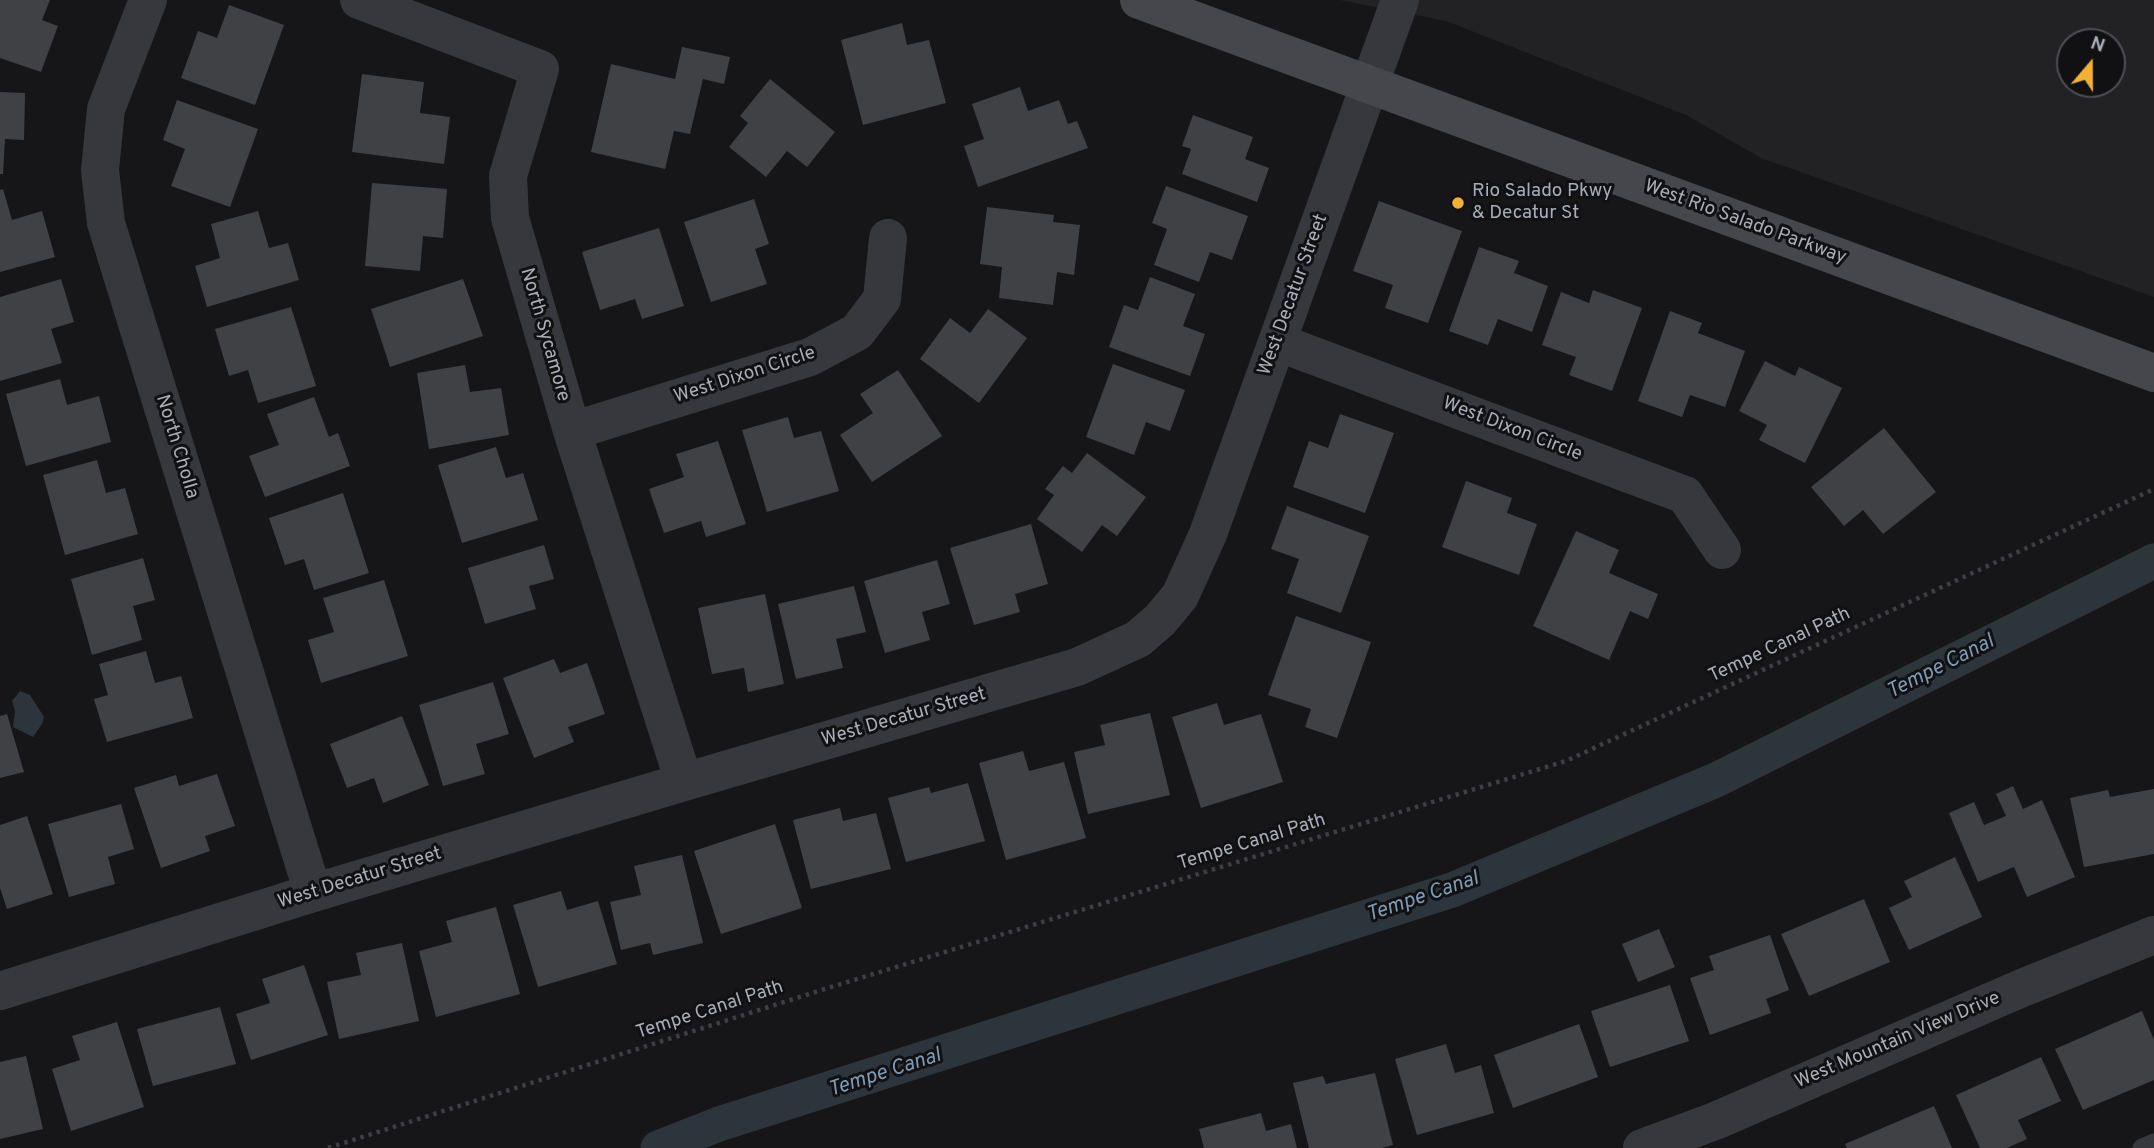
<!DOCTYPE html>
<html>
<head>
<meta charset="utf-8">
<style>
  body { margin:0 }
  #map { position:relative; width:2154px; height:1148px; overflow:hidden; background:#161618; font-family:Overpass,sans-serif }
  canvas { display:block }
  .north { position:absolute; left:2056px; top:28px; width:70px; height:70px; box-sizing:border-box; background:#111113; border:2px solid #4d4f55; border-radius:50%; rotate:20deg; font-size:19px; font-weight:700; line-height:28px; text-align:center; color:#a8adb8 }
  .north::after { content:''; display:block; margin:auto; width:24px; height:32px; background:#f2b134; clip-path:polygon(50% 0,100% 100%,50% 72%,0 100%) }
</style>
</head>
<body>
<div id="map">
<canvas width="2154" height="1148"></canvas>
<div class="north">N</div>
</div>
<script>
const ctx = document.querySelector('canvas').getContext('2d');
ctx.lineJoin = 'round';
function fill(path, color) {
  ctx.fillStyle = color;
  ctx.fill(path, 'evenodd');
}
function shape(rows) {
  const path = new Path2D();
  for (const r of rows) {
    path.moveTo(r[0], r[1]);
    for (let i = 2; i < r.length; i += 2) path.lineTo(r[i], r[i + 1]);
  }
  return path;
}
function trace(path, color, width, dash) {
  ctx.strokeStyle = color;
  ctx.lineWidth = width;
  ctx.lineCap = dash ? 'butt' : 'round';
  ctx.setLineDash(dash || []);
  ctx.stroke(path);
}
function label(font, color, halo, rows, align = 'center') {
  ctx.font = font + ' Overpass,sans-serif';
  ctx.lineWidth = 6;
  ctx.setLineDash([]);
  ctx.textBaseline = 'middle';
  ctx.strokeStyle = halo;
  ctx.fillStyle = color;
  for (const [text, x, y, turn = 0] of rows) {
    ctx.save();
    ctx.translate(x, y);
    ctx.rotate((+turn || 0) * Math.PI / 180);
    ctx.textAlign = isNaN(turn) ? turn : align;
    if (halo) ctx.strokeText(text, 0, 0);
    ctx.fillText(text, 0, 0);
    ctx.restore();
  }
}
fill(shape([
  [1340,0,2154,0,2154,297,1761,158,1686,115,1446,21],
  [2070,42,2112,42,2112,84,2070,84]
]), '#222225');
fill(shape([
  [20,691,30,695,44,717,42,724,33,737,13,727,15,711,12,701]
]), '#2c353c');
trace(shape([
  [658,1148,719,1124,1452,890,1716,780,2154,561]
]), '#2c353c', 35);
fill(shape([
  [0,0,50,0,42,20,58,26,41,72,0,58],
  [229,5,284,25,255,105,181,78,198,31,217,38],
  [902,23,907,45,929,40,946,103,863,125,841,40],
  [682,47,730,57,724,84,703,79,690,134,674,131,665,169,591,152,611,64,675,79],
  [362,74,424,82,420,113,450,117,444,164,352,152],
  [770,79,835,132,807,167,787,151,766,177,729,147,748,123,740,116],
  [1020,87,1028,111,1059,100,1068,124,1077,121,1088,148,978,187,964,146,984,139,972,104],
  [0,92,25,93,24,140,5,139,3,174,0,174],
  [177,100,258,129,230,207,171,186,185,149,163,140],
  [1193,115,1253,137,1245,159,1269,168,1257,202,1182,174,1191,149,1182,146],
  [372,183,447,189,443,238,423,236,420,271,365,266],
  [1166,186,1248,216,1232,260,1210,252,1199,282,1154,265,1167,229,1152,223],
  [3,189,12,220,42,211,55,257,0,272,0,190],
  [754,199,769,244,755,249,767,284,711,302,684,222],
  [1379,201,1462,231,1428,323,1385,308,1393,285,1353,271],
  [987,207,1054,215,1053,222,1080,225,1074,275,1057,272,1053,305,999,298,1002,267,980,264],
  [258,211,269,248,288,243,299,280,207,307,195,266,220,258,211,224],
  [659,228,684,306,642,319,635,299,600,310,582,252],
  [1479,247,1519,261,1514,273,1548,286,1532,332,1498,319,1488,345,1449,331],
  [1150,277,1195,294,1183,326,1205,334,1190,376,1109,347,1124,305,1138,310],
  [61,279,74,322,51,329,62,363,0,381,0,297],
  [463,279,483,336,390,367,371,309],
  [1593,290,1642,308,1612,391,1569,375,1576,357,1542,345,1561,292,1589,303],
  [291,307,316,386,258,403,248,370,229,376,215,329],
  [988,309,1027,338,979,403,920,359,950,318,970,333],
  [1670,311,1702,323,1698,333,1745,351,1725,407,1690,395,1682,417,1638,401],
  [1765,361,1795,376,1799,367,1842,388,1805,463,1759,440,1767,425,1739,411],
  [1113,364,1185,390,1170,431,1146,422,1134,455,1086,437],
  [465,365,470,392,501,388,509,435,429,449,417,373],
  [898,370,942,436,872,482,840,435,873,413,860,394],
  [60,379,67,405,99,396,111,442,26,466,6,394],
  [314,397,329,437,338,433,350,466,265,497,249,456,279,445,267,414],
  [1340,414,1394,433,1365,513,1293,487,1309,441,1328,448],
  [788,417,794,438,821,431,839,491,767,512,742,430],
  [1884,428,1936,492,1883,534,1863,510,1844,526,1811,487],
  [718,441,746,524,706,537,701,521,664,533,649,489,684,477,676,454],
  [496,447,506,478,523,473,538,520,462,543,438,465],
  [1087,453,1146,497,1117,536,1102,525,1082,552,1037,519,1054,495,1045,489,1063,466,1072,473],
  [97,460,106,493,125,488,138,534,65,555,43,475],
  [1466,481,1512,498,1507,513,1537,524,1519,575,1442,547],
  [343,493,369,573,314,590,304,559,285,565,269,518],
  [1287,506,1369,536,1341,613,1287,593,1299,559,1271,549],
  [1031,524,1048,584,1015,594,1020,612,974,625,950,548],
  [1576,531,1619,550,1609,573,1658,594,1648,619,1630,611,1609,660,1533,626],
  [544,545,554,579,529,586,536,609,485,624,468,568],
  [143,558,155,600,133,606,142,640,92,655,71,579],
  [937,560,950,604,922,612,930,640,885,653,864,581],
  [384,580,408,656,321,683,308,640,334,632,323,598],
  [854,586,866,632,836,639,843,668,796,679,778,604],
  [765,594,784,684,748,692,744,668,712,674,698,608],
  [1296,616,1371,642,1337,738,1305,727,1311,709,1268,695],
  [146,651,155,683,181,676,193,718,107,742,94,699,108,695,99,664],
  [554,659,560,673,587,663,605,714,568,727,574,742,534,758,503,678],
  [493,682,509,734,476,744,485,774,443,786,419,705],
  [1217,703,1224,725,1261,714,1283,782,1201,808,1172,717],
  [1150,713,1170,795,1088,814,1074,752,1105,745,1100,725],
  [7,714,24,772,0,778,0,716],
  [402,716,429,785,383,803,374,778,347,788,330,744],
  [1023,751,1029,771,1064,762,1086,838,1006,860,979,763],
  [217,774,235,826,205,836,210,851,161,868,134,788,176,775,179,786],
  [968,783,985,841,906,862,888,798,929,787,931,793],
  [2013,786,2023,809,2042,800,2075,877,2027,897,2014,867,1978,882,1949,813,1974,802,1984,825,2006,816,1996,794],
  [2154,789,2154,854,2084,867,2070,798,2108,790,2110,797],
  [121,804,134,849,108,857,115,884,69,897,48,824],
  [840,808,843,821,876,813,891,869,811,889,793,820],
  [27,816,53,894,7,909,0,888,0,825],
  [775,824,802,908,721,934,694,851],
  [682,855,703,943,653,955,650,943,621,950,610,902,641,895,634,866],
  [1955,857,1982,917,1909,950,1889,908,1912,897,1904,881],
  [561,891,567,910,598,901,617,964,538,987,513,905],
  [1864,899,1890,962,1809,996,1781,934],
  [496,907,520,994,436,1017,419,951,452,942,446,921],
  [1659,929,1675,967,1638,982,1622,944],
  [1770,935,1789,990,1766,999,1771,1013,1710,1035,1690,978,1714,970,1709,956],
  [402,943,419,1021,339,1039,327,982,361,975,356,953],
  [304,965,328,1035,251,1060,236,1014,270,1003,262,979],
  [1670,985,1689,1041,1610,1067,1591,1011],
  [220,1007,236,1064,153,1086,137,1029],
  [2142,1011,2154,1040,2154,1080,2083,1110,2055,1049],
  [117,1022,144,1107,71,1131,52,1069,80,1060,72,1036],
  [1579,1024,1598,1077,1513,1108,1494,1055],
  [1446,1044,1455,1073,1481,1065,1494,1113,1417,1135,1395,1059],
  [26,1056,43,1129,0,1139,0,1062],
  [2041,1057,2061,1101,2018,1120,2027,1139,2007,1148,1980,1148,1956,1095],
  [1375,1073,1393,1145,1382,1148,1309,1148,1293,1083,1323,1076,1326,1084],
  [1934,1106,1952,1148,1847,1148,1845,1144],
  [1261,1113,1266,1131,1291,1124,1297,1148,1204,1148,1199,1129]
]), '#404145');
trace(shape([
  [328,1148,831,987,1566,761,2154,489]
]), '#3d3f44', 4.5, [3.5, 5]);
trace(shape([
  [2142,1148,2154,1143]
]), '#37383d', 19);
trace(shape([
  [148,0,106,109,100,170,106,223,313,893],
  [359,0,540,69,508,176,510,218,572,431,684,782],
  [1277,342,1685,495,1722,550],
  [572,431,810,357,857,332,882,299,888,238],
  [0,991,313,893,684,782,1077,667,1138,639,1160,620,1180,596,1208,534,1400,0],
  [1642,1148,1715,1121,2022,988,2154,935]
]), '#37383d', 38);
trace(shape([
  [1139,0,2154,373]
]), '#45474d', 38);
for (const [x, y, r, color] of [
  [1458,203,7,"#f2b134"]
]) {
  const dot = new Path2D();
  dot.arc(x, y, r, 0, 2 * Math.PI);
  ctx.fillStyle = color;
  ctx.fill(dot);
  trace(dot, '#111113', 2.5);
}
label('19px', '#a8adb8', '#111113', [
  ["Rio Salado Pkwy",1472,192],
  ["& Decatur St",1472,214]
], 'left');
label('19px', '#a8adb8', '#111113', [
  ["West Rio Salado Parkway",1745,223,20],
  ["West Decatur Street",1294,295,-70],
  ["North Sycamore",544,335,74],
  ["West Dixon Circle",745,376,-18],
  ["West Dixon Circle",1512,430,21],
  ["North Cholla",176,447,73],
  ["Tempe Canal Path",1780,646,-25],
  ["West Decatur Street",904,718,-16],
  ["Tempe Canal Path",1252,843,-17],
  ["West Decatur Street",360,879,-17],
  ["Tempe Canal Path",710,1011,-18],
  ["West Mountain View Drive",1898,1041,-23]
]);
label('italic 21px', '#7f9bb3', '#111113', [
  ["Tempe Canal",1941,668,-27],
  ["Tempe Canal",1423,898,-19],
  ["Tempe Canal",885,1074,-18]
]);
</script>
</body>
</html>
